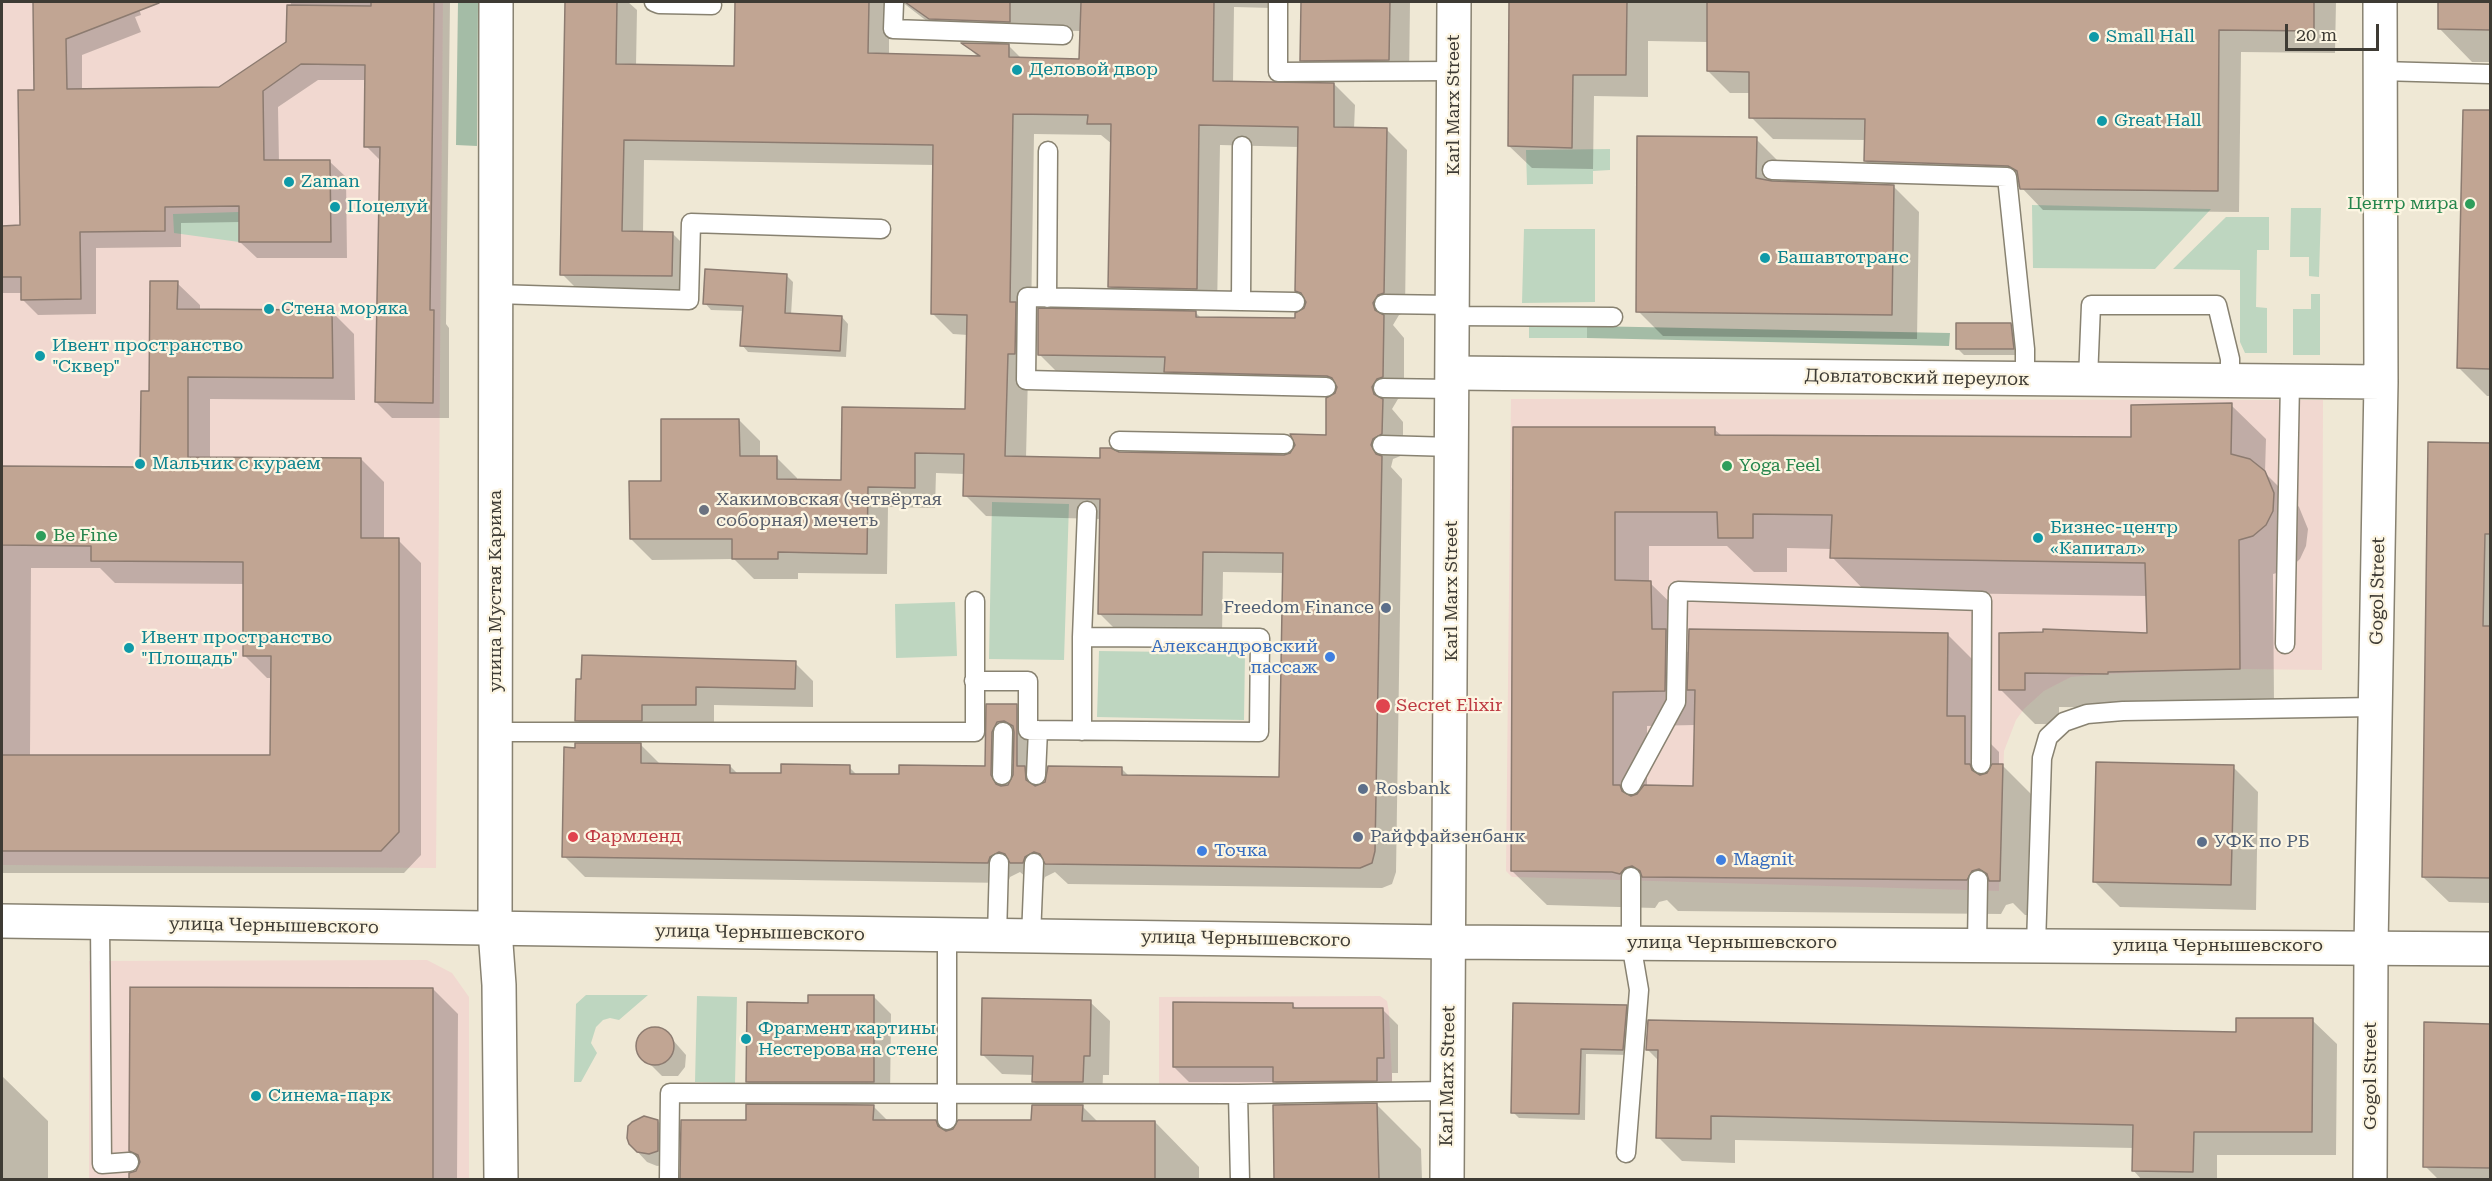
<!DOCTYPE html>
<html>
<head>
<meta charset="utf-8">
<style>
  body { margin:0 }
  #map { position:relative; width:2492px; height:1181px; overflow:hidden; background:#efe8d5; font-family:"Roboto Serif",serif }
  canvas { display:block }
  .frame { position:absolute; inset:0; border:3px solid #3e3b34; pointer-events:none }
  .scale { position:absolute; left:2285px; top:24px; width:94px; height:27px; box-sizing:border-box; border:3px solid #3e3b34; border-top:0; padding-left:8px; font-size:18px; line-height:21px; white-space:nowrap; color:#3e3b34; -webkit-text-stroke:4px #fcf5e2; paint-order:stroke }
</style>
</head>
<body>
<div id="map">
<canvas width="2492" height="1181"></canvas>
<div class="frame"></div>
<div class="scale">20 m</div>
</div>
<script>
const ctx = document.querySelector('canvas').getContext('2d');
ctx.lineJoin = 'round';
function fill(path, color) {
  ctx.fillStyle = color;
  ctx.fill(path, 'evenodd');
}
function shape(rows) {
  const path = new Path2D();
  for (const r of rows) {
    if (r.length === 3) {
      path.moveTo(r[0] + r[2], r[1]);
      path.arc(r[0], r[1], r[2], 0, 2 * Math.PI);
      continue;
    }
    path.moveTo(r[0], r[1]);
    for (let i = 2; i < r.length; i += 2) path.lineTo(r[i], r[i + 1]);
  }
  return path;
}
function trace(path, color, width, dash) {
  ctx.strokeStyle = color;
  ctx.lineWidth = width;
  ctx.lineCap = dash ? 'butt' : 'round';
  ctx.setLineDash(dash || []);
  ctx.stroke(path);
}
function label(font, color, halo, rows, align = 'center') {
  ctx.font = font + ' "Roboto Serif",serif';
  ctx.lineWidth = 4.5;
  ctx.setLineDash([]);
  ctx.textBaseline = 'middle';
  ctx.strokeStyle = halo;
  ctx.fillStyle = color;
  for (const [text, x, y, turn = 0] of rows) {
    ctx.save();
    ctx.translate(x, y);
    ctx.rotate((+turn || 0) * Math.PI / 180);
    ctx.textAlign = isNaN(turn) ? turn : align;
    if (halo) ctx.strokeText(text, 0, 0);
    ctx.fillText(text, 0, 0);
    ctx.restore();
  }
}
fill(shape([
  [2,2,443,2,436,868,2,865],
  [1511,399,2323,400,2322,670,2240,669,2105,674,2071,677,2044,691,2024,709,2016,720,2004,751,1999,891,1512,877,1506,871],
  [427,960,452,973,469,997,469,1179,89,1180,89,961],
  [1380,996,1387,1001,1389,1012,1393,1097,1159,1098,1159,997]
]), '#f1d8d0');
fill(shape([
  [1610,149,1610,170,1593,171,1593,184,1527,185,1526,150],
  [2032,205,2211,209,2155,269,2033,268],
  [2291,208,2321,208,2319,277,2309,276,2309,257,2290,257],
  [239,212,239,242,174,233,173,214],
  [2226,217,2269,217,2269,250,2257,250,2256,307,2267,308,2267,353,2245,353,2240,342,2240,270,2173,269],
  [1524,229,1595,229,1595,302,1522,303],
  [2311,294,2320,294,2320,355,2293,355,2293,309,2311,309],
  [1529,325,1587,326,1587,338,1529,338],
  [992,502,1069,504,1064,660,989,659],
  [955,602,957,656,896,658,895,604],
  [1099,651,1245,653,1244,720,1097,717],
  [586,995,648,995,619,1020,610,1018,603,1020,596,1027,591,1043,597,1053,581,1082,574,1082,576,1004],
  [697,996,737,997,735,1083,695,1082]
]), '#bed6c0');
fill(shape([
  [458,2,478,2,477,146,456,145],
  [1587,326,1950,333,1949,346,1587,338]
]), '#a4bca6');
fill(shape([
  [35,2,137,2,141,15,135,17,141,32,82,55,82,91,219,89,288,43,291,2,450,2,446,324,449,328,449,418,392,418,376,402,381,161,366,146,366,80,318,80,278,107,279,162,329,161,346,177,347,258,257,258,240,242,240,222,181,223,181,247,96,248,96,314,38,315,22,299,22,293,2,293,2,227,21,227,36,91],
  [566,2,628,2,637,10,636,66,735,68,737,2,889,2,889,55,979,58,965,44,1009,46,1022,59,1080,61,1081,31,1030,30,928,22,902,2,1272,2,1272,8,1234,7,1233,83,1334,84,1355,105,1354,129,1386,129,1407,150,1405,313,1399,315,1393,325,1404,338,1404,397,1398,399,1392,409,1403,422,1403,455,1393,459,1391,467,1402,479,1396,872,1392,884,1382,888,1068,884,1055,872,1045,877,1043,883,1033,883,1020,872,1010,877,1008,883,585,877,564,856,641,745,661,765,730,766,738,774,782,775,849,767,857,775,901,776,987,768,988,705,1016,706,1037,726,1037,780,1042,785,1121,768,1130,777,1281,779,1284,573,1223,572,1222,635,1120,634,1099,613,1101,519,986,516,965,495,965,474,936,473,935,508,888,507,887,574,798,573,798,579,754,579,734,559,652,560,631,539,662,482,739,420,760,441,760,457,776,457,797,478,797,481,843,481,967,411,968,335,953,334,932,313,935,165,644,160,643,233,672,233,693,254,692,297,583,295,562,274],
  [1034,134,1101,135,1112,144,1110,287,1131,308,1217,309,1220,145,1299,147,1297,290,1306,299,1306,308,1296,320,1201,318,1196,313,1039,354,1060,375,1187,392,1334,396,1327,436,1284,457,1118,454,1102,460,1026,458,1028,374,1035,375,1036,324,1031,319],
  [1015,748,1015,764,1012,764,1012,752],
  [1303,2,1410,2,1409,80,1323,81,1302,60],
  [1511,2,2336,2,2335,53,2241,52,2239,212,2043,210,2021,187,1888,183,1865,161,1866,140,1773,139,1751,117,1751,93,1730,93,1708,71,1708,42,1648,41,1648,97,1594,96,1593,169,1532,168,1509,146],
  [2440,2,2490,2,2490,62,2472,62,2439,28],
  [2464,111,2490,112,2490,396,2487,396,2459,368],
  [1756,139,1781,164,1781,183,1893,186,1919,212,1917,339,1663,336,1638,311],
  [786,275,793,282,791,315,842,317,848,324,846,357,748,352,742,345,744,311,711,310,705,303],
  [177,283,200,305,200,310,331,311,354,334,355,400,210,399,210,459,361,459,384,482,384,540,398,540,421,563,421,855,404,873,2,873,2,468,142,468,150,393],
  [31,568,100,568,115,583,245,584,244,655,267,678,272,678,272,757,30,756],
  [2010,324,2017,331,2019,355,1964,355,1958,349],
  [2231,405,2266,439,2265,473,2299,507,2308,529,2306,546,2300,559,2288,570,2273,574,2274,703,2142,708,2059,707,2059,724,2035,724,2000,689,2000,634,2148,634,2147,596,1866,592,1832,557,1832,549,1787,548,1787,572,1754,572,1727,546,1649,546,1649,582,1685,617,1686,650,1690,655,1948,635,1982,669,1981,734,1999,752,1999,766,2003,766,2037,800,2034,915,2025,915,2013,903,2006,905,2001,914,1678,911,1667,900,1659,902,1655,908,1547,905,1512,871,1515,429,1714,429,1722,436,2132,439],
  [1695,725,1694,788,1647,787,1647,726],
  [2430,444,2490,445,2490,903,2449,902,2423,877],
  [795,663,813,681,813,707,714,705,714,723,660,722,659,738,595,738,577,720,583,680],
  [2233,767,2258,792,2256,910,2120,907,2094,881],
  [433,989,458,1014,457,1180,130,1180,130,1174,137,1172,142,1162,130,1150],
  [874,997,891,1014,890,1098,764,1098,747,1081,810,1004],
  [1090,1002,1110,1021,1109,1075,1103,1075,1102,1101,1053,1101,1034,1082,1034,1075,1002,1074,983,1055],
  [1292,1005,1297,1009,1383,1010,1398,1025,1398,1073,1392,1073,1392,1096,1290,1097,1275,1082,1189,1082,1174,1067],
  [1626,1007,1632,1013,1629,1055,1586,1054,1585,1120,1519,1118,1513,1112],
  [2312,1020,2337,1044,2336,1155,2217,1155,2217,1180,2142,1180,2133,1170,2134,1148,1735,1140,1735,1163,1682,1161,1658,1137,1660,1062,1647,1049,2237,1034],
  [2426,1024,2490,1025,2490,1180,2438,1179,2425,1166],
  [653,1029,665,1031,686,1055,685,1067,678,1076,662,1076,640,1054,639,1038,648,1030],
  [2,1076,48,1121,48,1180,2,1180],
  [1377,1105,1421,1149,1422,1180,1276,1180,1275,1106],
  [873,1106,889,1122,935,1122,946,1132,1033,1122,1082,1106,1098,1122,1155,1122,1199,1167,1199,1180,697,1180,682,1164,747,1121],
  [658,1121,671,1134,671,1164,657,1166,647,1162,634,1148]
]), '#0003');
const building = shape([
  [33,2,158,2,159,3,66,39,67,89,219,87,286,42,287,5,371,6,371,2,434,2,430,310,434,310,433,403,375,402,380,147,364,147,365,65,301,64,263,91,264,160,330,160,331,242,239,242,239,206,165,207,165,231,80,232,81,299,21,300,21,277,2,277,2,226,20,225,18,90,34,90,33,2],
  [565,2,617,2,616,64,734,66,735,2,869,2,868,53,980,56,961,43,1009,44,1009,57,1079,59,1081,2,1214,2,1213,81,1334,83,1334,127,1387,128,1384,293,1378,295,1373,303,1375,310,1384,315,1383,377,1377,379,1372,387,1374,394,1383,399,1382,434,1373,439,1371,445,1376,454,1382,456,1375,851,1372,863,1360,868,1045,864,1040,854,1034,852,1025,857,1023,863,1010,863,1005,854,999,852,990,857,988,863,562,857,564,747,575,748,575,743,641,743,641,763,730,765,730,773,781,773,781,764,850,765,850,774,899,774,899,765,985,766,986,704,1017,704,1017,766,1025,766,1026,780,1035,786,1045,782,1048,766,1122,767,1122,775,1279,777,1283,553,1203,552,1202,615,1098,614,1100,499,963,496,964,454,915,453,915,488,868,487,867,554,778,552,778,559,732,559,732,539,630,539,629,481,661,481,661,419,739,419,740,456,777,456,777,479,841,480,842,407,965,409,967,315,931,314,933,145,624,140,622,231,673,232,672,276,560,275,565,2],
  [1013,114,1088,115,1087,124,1111,124,1108,287,1197,289,1199,125,1298,127,1295,291,1301,293,1306,302,1304,308,1295,313,1295,318,1196,317,1196,311,1038,308,1038,355,1165,357,1164,372,1327,376,1332,378,1337,387,1335,393,1326,398,1326,435,1290,434,1295,445,1290,453,1284,455,1119,452,1111,448,1100,448,1100,458,1005,456,1008,354,1015,354,1016,302,1010,302,1013,114],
  [1004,721,1013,726,1014,732,1013,775,1008,785,1001,786,996,784,991,775,992,732,997,722,1004,721],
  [905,2,1010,2,1010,22,929,19,905,2],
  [1301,2,1390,2,1389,60,1300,61,1301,2],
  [1509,2,1627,2,1626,75,1573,75,1572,148,1508,146,1509,2],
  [1707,2,2314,2,2314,31,2219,30,2218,191,2020,189,2017,171,2008,166,1864,161,1865,119,1749,118,1749,72,1707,71,1707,2],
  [2438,2,2490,2,2490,30,2438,29,2438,2],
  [2463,110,2490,110,2490,369,2457,368,2463,110],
  [1637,136,1757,137,1756,178,1772,181,1894,185,1892,315,1636,312,1637,136],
  [705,269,787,274,785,313,842,316,840,351,740,346,743,306,703,304,705,269],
  [150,281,178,281,177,309,332,310,333,378,188,377,188,457,361,458,361,538,399,538,399,832,381,851,2,851,2,755,270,755,271,656,243,656,243,562,91,561,91,546,2,545,2,466,140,467,141,391,149,391,150,281],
  [1956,323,2011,323,2014,349,1956,349,1956,323],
  [2232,403,2231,454,2250,459,2265,471,2274,493,2273,511,2266,525,2253,536,2239,540,2240,669,2108,672,2108,674,2025,673,2025,690,1999,690,1999,633,2043,632,2043,629,2147,633,2145,563,1830,558,1832,515,1753,514,1753,538,1718,538,1717,512,1615,512,1615,580,1651,581,1652,629,1666,629,1665,691,1613,692,1613,785,1620,785,1622,791,1631,796,1637,794,1644,785,1693,786,1695,690,1687,690,1689,629,1948,633,1947,716,1965,716,1965,764,1970,764,1972,770,1980,775,1987,773,1992,764,2003,764,2000,881,1989,881,1987,874,1979,869,1972,871,1967,880,1642,877,1640,871,1632,866,1625,868,1620,874,1612,872,1511,871,1513,427,1715,427,1715,435,2131,437,2131,405,2232,403],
  [2428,442,2490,443,2490,534,2485,534,2483,626,2490,626,2490,878,2422,877,2428,442],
  [582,655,796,661,795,689,696,687,696,705,642,705,642,721,575,721,576,679,581,679,582,655],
  [2096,762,2234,765,2231,885,2093,882,2096,762],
  [130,987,433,988,433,1179,129,1179,129,1173,136,1171,140,1162,138,1155,129,1151,130,987],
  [808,995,874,995,874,1082,746,1082,747,1002,808,1003,808,995],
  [982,998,1091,1000,1090,1056,1084,1056,1083,1082,1032,1082,1033,1056,981,1055,982,998],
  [1173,1002,1293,1003,1293,1008,1383,1008,1384,1058,1377,1058,1377,1081,1273,1082,1273,1067,1173,1067,1173,1002],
  [1513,1003,1627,1005,1623,1050,1581,1049,1579,1114,1511,1113,1513,1003],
  [2236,1018,2313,1018,2312,1132,2194,1132,2193,1172,2132,1171,2133,1125,1711,1116,1711,1139,1656,1138,1658,1050,1646,1050,1648,1020,2236,1032,2236,1018],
  [2424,1022,2490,1024,2490,1168,2423,1167,2424,1022],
  [655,1046,19],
  [1377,1103,1379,1179,1274,1179,1273,1105,1377,1103],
  [746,1104,874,1105,873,1120,936,1120,938,1126,946,1131,953,1129,958,1120,1031,1120,1032,1105,1083,1105,1082,1121,1155,1121,1155,1179,680,1179,681,1120,746,1120,746,1104],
  [644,1116,658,1120,658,1151,649,1154,637,1152,629,1144,627,1138,628,1126,632,1122,644,1116]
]);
fill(building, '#c1a593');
trace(building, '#8c7b70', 1.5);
const service = shape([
  [654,2,659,4,712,5],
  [894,2,893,29,1063,35],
  [1278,2,1278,72,1454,71],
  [2380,71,2490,74],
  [1772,170,2007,177,2025,349,2025,379],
  [496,294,689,300,691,223,881,229],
  [1047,298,1048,151],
  [1241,301,1242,146],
  [1295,302,1027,297,1026,380,1326,387],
  [1384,304,1453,305],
  [1453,316,1613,317],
  [2088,379,2091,305,2217,305,2230,359,2230,381],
  [1383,388,1452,389],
  [1119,441,1284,444],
  [1382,445,1452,447],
  [2285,644,2290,382],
  [974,681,1028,681,1028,730,1259,732,1260,638,1082,637],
  [1082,731,1082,637,1087,511],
  [495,732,975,732,975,601],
  [1002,775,1003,732],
  [1036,775,1038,730],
  [1631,785,1676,702,1678,591,1982,601,1981,764],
  [100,923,102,1164,129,1162],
  [997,936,999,863],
  [1031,937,1034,863],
  [1977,945,1978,880],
  [2036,945,2042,758,2048,737,2064,722,2087,714,2123,711,2376,707],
  [1238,1094,1240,1180],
  [947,1120,947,935],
  [1626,1153,1639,990,1631,943,1631,877],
  [669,1180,670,1093,1238,1094,1448,1091]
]);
const minor = shape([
  [496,2,495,930,499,985,501,1180],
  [1453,373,2381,382],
  [2370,1180,2371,947,2381,382,2380,2]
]);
const tertiary = shape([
  [2,921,1450,942,2490,949],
  [1447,1180,1454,2]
]);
trace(service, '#888271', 21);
trace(minor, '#888271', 36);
trace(tertiary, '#888271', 36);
trace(service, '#fff', 18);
trace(minor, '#fff', 33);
trace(tertiary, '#fff', 33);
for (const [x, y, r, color] of [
  [2094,37,6,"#0f9aa8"],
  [1017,70,6,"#0f9aa8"],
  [2102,121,6,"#0f9aa8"],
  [289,182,6,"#0f9aa8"],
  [2470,204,6,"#2e9e5b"],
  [335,207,6,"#0f9aa8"],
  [1765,258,6,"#0f9aa8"],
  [269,309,6,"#0f9aa8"],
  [40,356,6,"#0f9aa8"],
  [140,464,6,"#0f9aa8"],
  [1727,466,6,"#2e9e5b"],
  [704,510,6,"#6b7280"],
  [41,536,6,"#2e9e5b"],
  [2038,538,6,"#0f9aa8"],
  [1386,608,6,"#5c6f8a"],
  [129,648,6,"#0f9aa8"],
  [1330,657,6,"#3f7fe0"],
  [1383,706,8,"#e0444e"],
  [1363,789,6,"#5c6f8a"],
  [573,837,6,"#e0444e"],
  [1358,837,6,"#5c6f8a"],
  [2202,842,6,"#5c6f8a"],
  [1202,851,6,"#3f7fe0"],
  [1721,860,6,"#3f7fe0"],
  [746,1039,6,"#0f9aa8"],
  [256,1096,6,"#0f9aa8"]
]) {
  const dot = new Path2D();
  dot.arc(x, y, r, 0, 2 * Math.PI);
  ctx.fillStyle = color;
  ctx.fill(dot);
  trace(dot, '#fcf5e2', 2);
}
label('18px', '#0d838f', '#fcf5e2', [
  ["Small Hall",2106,37],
  ["Деловой двор",1029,70],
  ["Great Hall",2114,121],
  ["Zaman",301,182],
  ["Поцелуй",347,207],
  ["Башавтотранс",1777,258],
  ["Стена моряка",281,309],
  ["Ивент пространство",52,346],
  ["\"Сквер\"",52,367],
  ["Мальчик с кураем",152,464],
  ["Бизнес-центр",2050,528],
  ["«Капитал»",2050,549],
  ["Ивент пространство",141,638],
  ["\"Площадь\"",141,659],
  ["Фрагмент картины",758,1029],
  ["Нестерова на стене",758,1050],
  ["Синема-парк",268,1096]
], 'left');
label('18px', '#3e3b34', '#fcf5e2', [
  ["Karl Marx Street",1454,105,-90],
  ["Довлатовский переулок",1917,378,1],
  ["улица Мустая Карима",496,591,-90],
  ["Karl Marx Street",1452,591,-90],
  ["Gogol Street",2378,591,-89],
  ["улица Чернышевского",274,926,1],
  ["улица Чернышевского",760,933,1],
  ["улица Чернышевского",1246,939,1],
  ["улица Чернышевского",1732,943],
  ["улица Чернышевского",2218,946],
  ["Karl Marx Street",1448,1076,-89],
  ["Gogol Street",2371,1076,-90]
]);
label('18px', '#27864d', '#fcf5e2', [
  ["Центр мира",2458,204,"right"],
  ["Yoga Feel",1739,466],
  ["Be Fine",53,536]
], 'left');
label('18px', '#5b616d', '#fcf5e2', [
  ["Хакимовская (четвёртая",716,500],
  ["соборная) мечеть",716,521]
], 'left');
label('18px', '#4e5e75', '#fcf5e2', [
  ["Freedom Finance",1374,608,"right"],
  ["Rosbank",1375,789],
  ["Райффайзенбанк",1370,837],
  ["УФК по РБ",2214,842]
], 'left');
label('18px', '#366cbe', '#fcf5e2', [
  ["Александровский",1318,647,"right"],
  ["пассаж",1318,668,"right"],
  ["Точка",1214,851],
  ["Magnit",1733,860]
], 'left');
label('18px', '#be3a42', '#fcf5e2', [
  ["Secret Elixir",1396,706],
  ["Фармленд",585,837]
], 'left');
</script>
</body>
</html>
